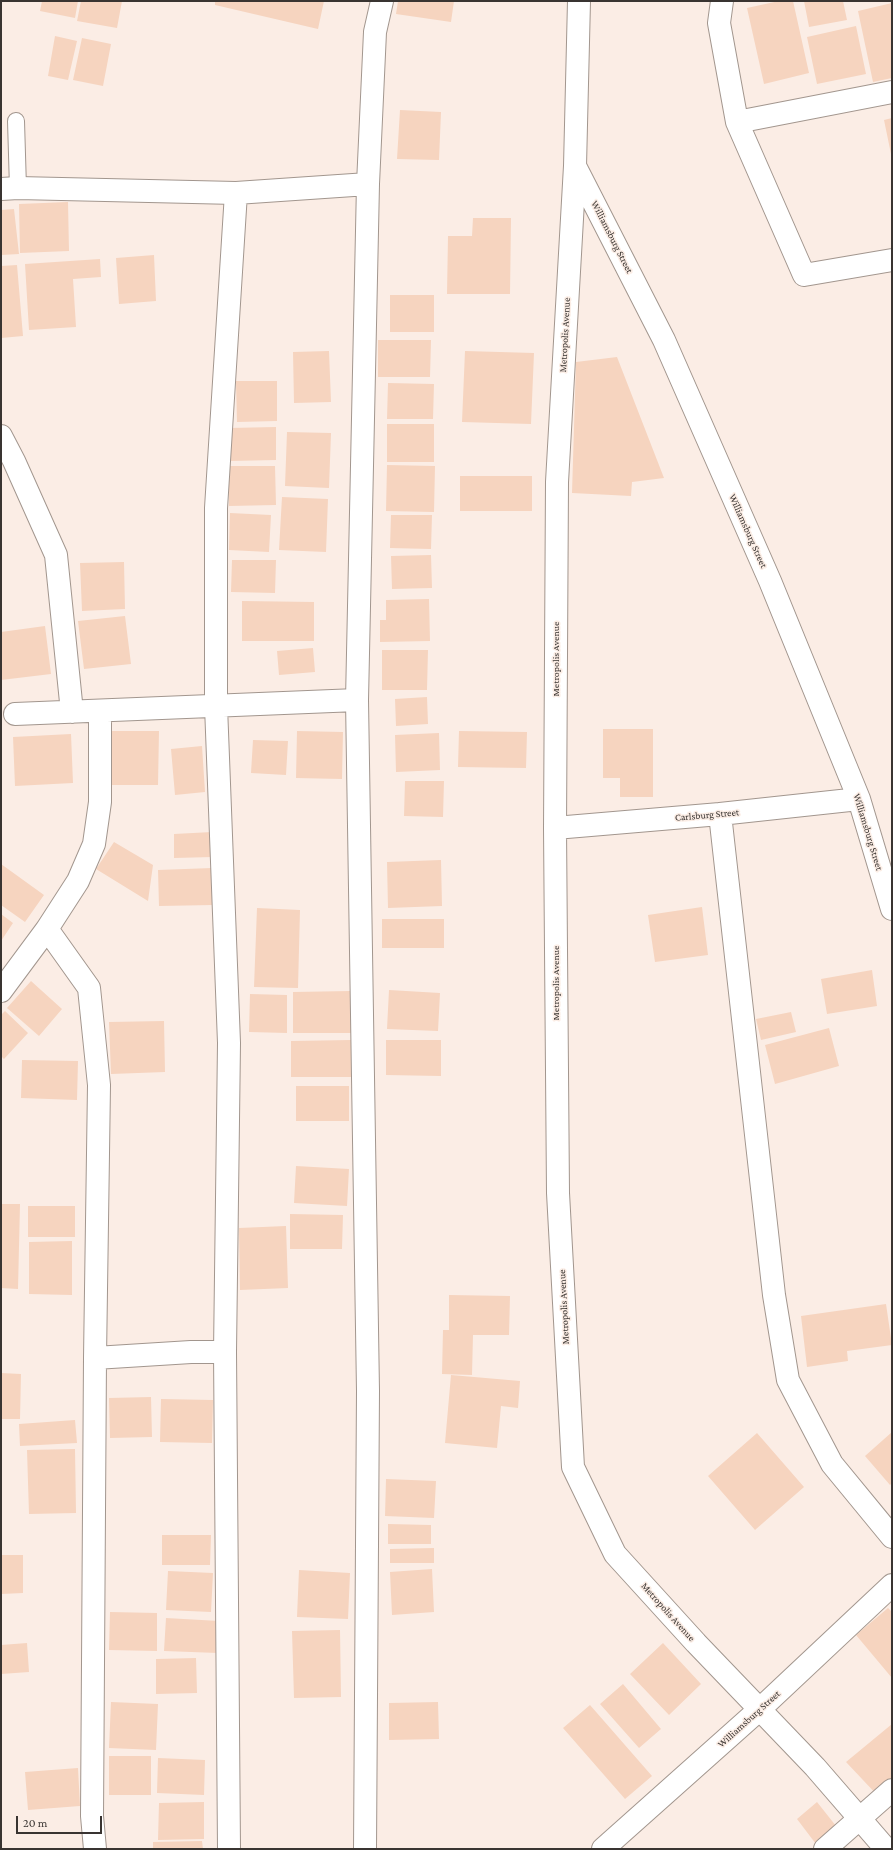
<!DOCTYPE html>
<html>
<head>
<meta charset="utf-8">
<style>
  body { margin:0 }
  #map { position:relative; width:893px; height:1850px; overflow:hidden; background:#fbede5; font-family:"Crimson Pro",serif }
  canvas { display:block }
  .frame { position:absolute; inset:0; border:2px solid #393431; pointer-events:none }
  .scale { position:absolute; left:16px; top:1816px; width:86px; height:18px; box-sizing:border-box; border:2px solid #393431; border-top:0; padding-left:5px; font-size:12px; line-height:14px; white-space:nowrap; color:#393431; -webkit-text-stroke:3px #fbede5; paint-order:stroke }
</style>
</head>
<body>
<div id="map">
<canvas width="893" height="1850"></canvas>
<div class="frame"></div>
<div class="scale">20 m</div>
</div>
<script>
const ctx = document.querySelector('canvas').getContext('2d');
ctx.lineJoin = 'round';
function fill(path, color) {
  ctx.fillStyle = color;
  ctx.fill(path, 'evenodd');
}
function shape(rows) {
  const path = new Path2D();
  for (const r of rows) {
    path.moveTo(r[0], r[1]);
    for (let i = 2; i < r.length; i += 2) path.lineTo(r[i], r[i + 1]);
  }
  return path;
}
function trace(path, color, width, dash) {
  ctx.strokeStyle = color;
  ctx.lineWidth = width;
  ctx.lineCap = dash ? 'butt' : 'round';
  ctx.setLineDash(dash || []);
  ctx.stroke(path);
}
function label(font, color, halo, rows, align = 'center') {
  ctx.font = font + ' "Crimson Pro",serif';
  ctx.lineWidth = 3;
  ctx.setLineDash([]);
  ctx.textBaseline = 'middle';
  ctx.strokeStyle = halo;
  ctx.fillStyle = color;
  for (const [text, x, y, turn = 0] of rows) {
    ctx.save();
    ctx.translate(x, y);
    ctx.rotate((+turn || 0) * Math.PI / 180);
    ctx.textAlign = isNaN(turn) ? turn : align;
    if (halo) ctx.strokeText(text, 0, 0);
    ctx.fillText(text, 0, 0);
    ctx.restore();
  }
}
fill(shape([
  [42,1,78,1,75,18,40,11],
  [81,1,122,1,117,28,77,21],
  [215,1,324,1,318,29,215,5],
  [398,1,454,1,451,22,396,14],
  [779,1,793,1,809,73,764,84,747,8],
  [804,1,843,1,847,20,809,27],
  [892,3,892,78,873,82,858,11],
  [856,26,866,74,817,84,807,37],
  [55,36,77,41,68,80,48,76],
  [82,38,111,44,103,86,73,80],
  [400,110,441,112,439,160,397,159],
  [892,118,892,154,891,154,884,120],
  [68,202,69,251,20,253,19,204],
  [14,209,19,254,1,255,1,210],
  [473,218,511,218,510,294,447,294,448,236,472,236],
  [154,255,156,301,119,304,116,258],
  [100,259,101,277,73,279,76,327,29,330,25,264],
  [17,265,23,336,1,338,1,266],
  [390,295,434,295,434,332,390,332],
  [378,340,431,340,430,377,378,377],
  [329,351,331,402,294,403,293,352],
  [465,351,534,353,531,424,462,422],
  [617,357,664,478,632,482,631,496,572,493,576,362],
  [236,381,277,381,277,421,237,422],
  [388,383,434,384,433,419,387,419],
  [387,424,434,424,434,462,387,462],
  [276,427,276,460,229,461,229,428],
  [287,432,331,433,329,488,285,486],
  [387,465,435,466,434,512,386,511],
  [229,466,275,466,276,505,229,506],
  [460,476,532,476,532,511,460,511],
  [282,497,328,499,326,552,279,550],
  [230,513,271,515,269,552,229,550],
  [391,515,432,515,431,549,390,548],
  [431,555,432,588,392,589,391,556],
  [232,560,276,560,275,593,231,592],
  [124,562,125,609,82,611,80,563],
  [429,599,430,641,380,642,380,620,386,620,386,600],
  [242,601,314,602,314,641,242,641],
  [125,616,131,664,84,669,78,621],
  [45,626,51,674,1,680,1,632],
  [313,648,315,672,279,675,277,651],
  [382,650,428,650,427,690,382,690],
  [427,697,428,724,396,726,395,699],
  [603,729,653,729,653,797,620,797,620,778,603,778],
  [111,731,159,731,158,785,110,785],
  [297,731,343,732,342,779,296,778],
  [459,731,527,732,526,768,458,767],
  [439,733,440,770,396,772,395,735],
  [71,734,73,783,15,786,13,737],
  [253,740,288,741,286,775,251,773],
  [202,746,205,792,175,795,171,749],
  [405,781,444,781,443,817,404,816],
  [212,832,213,857,174,858,174,834],
  [114,842,153,865,148,901,96,869],
  [441,860,442,906,388,908,387,862],
  [1,864,44,895,25,922,1,905],
  [212,868,213,905,159,906,158,870],
  [702,907,708,955,655,962,648,915],
  [257,908,300,910,298,988,254,987],
  [1,914,13,923,1,941],
  [382,919,444,919,444,948,382,948],
  [872,970,877,1006,827,1014,821,979],
  [31,981,62,1009,39,1036,7,1008],
  [389,990,440,993,438,1031,387,1029],
  [351,991,351,1033,293,1033,293,992],
  [250,994,287,995,287,1033,249,1032],
  [5,1011,28,1033,4,1059,1,1056,1,1015],
  [791,1012,796,1032,761,1040,756,1019],
  [164,1021,165,1072,111,1074,109,1022],
  [829,1028,839,1066,775,1084,765,1045],
  [351,1040,351,1077,291,1077,291,1041],
  [386,1040,441,1040,441,1076,386,1075],
  [22,1060,78,1061,77,1100,21,1098],
  [296,1086,349,1086,349,1121,296,1121],
  [296,1166,349,1169,347,1206,294,1203],
  [1,1204,20,1204,18,1289,1,1288],
  [28,1206,75,1206,75,1237,28,1237],
  [290,1214,343,1215,342,1249,290,1249],
  [286,1226,288,1288,240,1290,239,1228],
  [72,1241,72,1295,29,1294,29,1242],
  [449,1295,510,1296,509,1335,473,1335,472,1375,442,1374,443,1330,449,1330],
  [886,1304,892,1345,847,1351,848,1361,807,1367,801,1316],
  [1,1373,21,1374,20,1419,1,1419],
  [451,1375,520,1381,518,1408,501,1406,497,1448,445,1443],
  [151,1397,152,1437,110,1438,109,1398],
  [161,1399,213,1400,212,1443,160,1442],
  [75,1420,77,1443,20,1446,19,1424],
  [892,1432,892,1483,890,1485,865,1456],
  [757,1433,804,1487,755,1530,708,1476],
  [75,1449,76,1513,29,1514,27,1450],
  [386,1479,436,1481,434,1518,385,1516],
  [388,1524,431,1525,431,1544,388,1544],
  [162,1535,211,1535,210,1565,162,1565],
  [434,1548,434,1563,390,1563,390,1549],
  [1,1555,23,1555,23,1593,1,1594],
  [432,1569,434,1612,392,1615,390,1572],
  [299,1570,350,1573,348,1619,297,1617],
  [168,1571,213,1573,211,1612,166,1610],
  [888,1608,892,1612,892,1678,856,1635],
  [110,1612,157,1613,157,1651,109,1650],
  [166,1618,219,1621,218,1653,164,1651],
  [340,1630,341,1697,294,1698,292,1631],
  [27,1643,29,1672,1,1674,1,1645],
  [663,1643,701,1684,669,1715,630,1674],
  [196,1658,197,1693,156,1694,156,1659],
  [623,1684,661,1729,639,1748,600,1704],
  [111,1702,158,1704,156,1750,109,1748],
  [438,1702,439,1739,389,1740,389,1703],
  [590,1705,652,1776,625,1799,563,1728],
  [892,1724,892,1786,879,1797,846,1762],
  [109,1756,151,1756,151,1795,109,1795],
  [158,1758,205,1760,204,1795,157,1793],
  [78,1768,80,1806,28,1810,25,1772],
  [204,1802,204,1839,158,1840,159,1803],
  [817,1802,840,1831,819,1848,797,1819],
  [202,1841,203,1849,153,1849,153,1842]
]), '#f6d4bf');
const service = shape([
  [16,121,18,188]
]);
const minor = shape([
  [579,1,575,166,557,482,555,828,558,1193,573,1467,615,1554,696,1643,815,1767,886,1849],
  [722,1,719,23,737,122,804,275,892,260],
  [737,122,892,92],
  [575,166,664,340,770,581,859,799,892,909],
  [1,189,18,188,236,193,368,184],
  [1,436,14,461,56,555,72,712],
  [15,714,357,700],
  [720,814,774,1295,788,1380,832,1464,892,1537],
  [555,828,720,814,859,799],
  [47,929,89,988,99,1085,95,1358,92,1816,95,1849],
  [1,991,47,929,78,881,94,844,100,802,100,711],
  [95,1358,191,1352,225,1352],
  [229,1849,225,1352,229,1043,216,706,216,508,236,193],
  [365,1849,368,1391,357,700,368,184,375,32,382,1],
  [603,1849,760,1709,892,1585],
  [825,1849,892,1790]
]);
trace(service, '#a2968e', 18);
trace(minor, '#a2968e', 24);
trace(service, '#fff', 16);
trace(minor, '#fff', 22);
label('10px', '#393431', '#fbede5', [
  ["Williamsburg Street",612,237,63],
  ["Metropolis Avenue",565,335,-87],
  ["Williamsburg Street",748,531,66],
  ["Metropolis Avenue",556,659,-90],
  ["Carlsburg Street",707,815,-5],
  ["Williamsburg Street",868,832,73],
  ["Metropolis Avenue",556,983,-90],
  ["Metropolis Avenue",564,1307,-93],
  ["Metropolis Avenue",668,1612,48],
  ["Williamsburg Street",749,1719,-42]
]);
</script>
</body>
</html>
